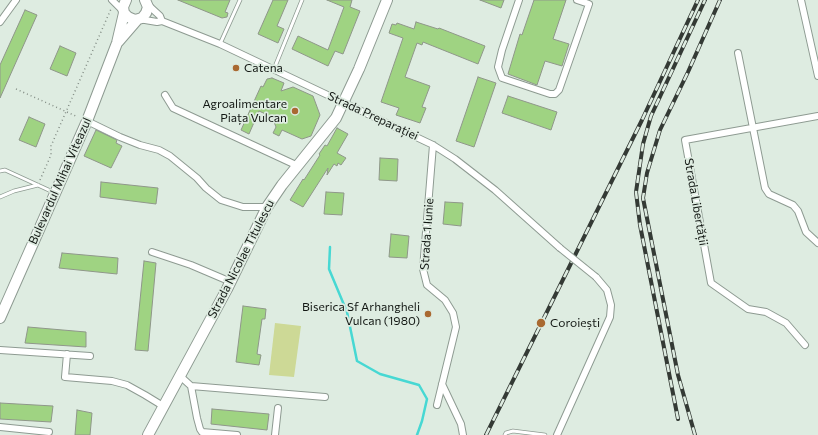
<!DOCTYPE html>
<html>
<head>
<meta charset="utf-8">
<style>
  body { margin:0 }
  canvas { display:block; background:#deece1 }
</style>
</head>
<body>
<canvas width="818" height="435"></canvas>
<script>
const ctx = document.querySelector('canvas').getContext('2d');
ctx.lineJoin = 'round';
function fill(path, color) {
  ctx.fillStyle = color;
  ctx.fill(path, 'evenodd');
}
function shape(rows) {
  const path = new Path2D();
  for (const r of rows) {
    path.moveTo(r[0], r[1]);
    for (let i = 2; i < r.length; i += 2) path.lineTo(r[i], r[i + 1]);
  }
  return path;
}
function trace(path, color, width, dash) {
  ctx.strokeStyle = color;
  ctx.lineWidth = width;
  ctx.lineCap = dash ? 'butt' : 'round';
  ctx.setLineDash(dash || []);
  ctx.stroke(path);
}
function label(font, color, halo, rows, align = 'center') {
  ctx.font = font + ' Commissioner,sans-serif';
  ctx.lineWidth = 3.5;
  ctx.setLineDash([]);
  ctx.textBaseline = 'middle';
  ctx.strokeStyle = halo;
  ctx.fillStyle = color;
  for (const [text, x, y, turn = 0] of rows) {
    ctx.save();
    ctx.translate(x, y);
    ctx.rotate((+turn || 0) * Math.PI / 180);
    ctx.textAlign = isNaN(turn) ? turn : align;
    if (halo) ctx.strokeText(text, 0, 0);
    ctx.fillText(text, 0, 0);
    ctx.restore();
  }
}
fill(shape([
  [275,323,301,326,294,377,269,375]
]), '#cdd996');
trace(shape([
  [330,247,329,269,347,312,357,361,380,374,419,385,427,399,422,421,417,435]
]), '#47d8d3', 2.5);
const building = shape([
  [178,0,230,0,225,12,228,13,227,17,222,18,178,0],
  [273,0,288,0,277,26,284,29,278,43,258,34,273,0],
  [327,0,352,0,350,7,360,11,343,54,335,51,328,66,292,49,298,36,328,50,344,7,327,0],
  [480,0,504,0,501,8,480,0],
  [534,0,566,0,553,39,569,44,562,66,545,61,537,85,508,74,520,34,522,35,534,0],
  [25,10,37,15,0,98,0,65,25,10],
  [416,22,438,29,439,28,485,46,478,64,423,42,422,45,417,43,405,77,430,86,422,107,426,108,420,123,396,115,399,108,381,102,403,38,389,33,392,24,396,25,397,23,414,29,416,22],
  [60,46,76,53,67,76,50,69,60,46],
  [478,77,496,83,474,147,456,141,478,77],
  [272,78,284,83,281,91,293,87,313,96,320,115,311,136,302,139,282,130,279,136,273,133,276,127,272,117,259,111,249,134,241,130,261,86,263,87,267,79,272,78],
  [508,96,557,112,551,130,502,113,508,96],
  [29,117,45,124,36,147,19,140,29,117],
  [337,128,348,134,337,153,346,158,341,165,338,163,337,166,334,164,327,175,328,168,303,207,290,200,303,179,304,180,320,155,319,154,325,145,327,146,337,128],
  [96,130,117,140,116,143,122,146,111,168,84,156,96,130],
  [380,158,398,159,397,181,379,180,380,158],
  [101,182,158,188,156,204,100,197,101,182],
  [326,192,344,193,342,215,324,214,326,192],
  [445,202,463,203,461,226,443,224,445,202],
  [391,234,409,236,407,258,389,257,391,234],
  [62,253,118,258,117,274,59,268,62,253],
  [144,261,156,263,148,351,135,350,144,261],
  [243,306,266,309,265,319,262,319,257,354,261,355,259,365,236,362,243,306],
  [28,327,86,332,86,347,25,343,28,327],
  [0,403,53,406,51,422,0,419,0,403],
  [212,409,269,414,267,430,211,424,212,409],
  [77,410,92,413,90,435,75,435,77,410]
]);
fill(building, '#9fd382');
trace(building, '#8f978a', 1);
const lane = shape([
  [220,44,240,0],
  [274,69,302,0],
  [0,171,5,170,53,192],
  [0,197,14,191,38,185],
  [505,435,506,433,513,431,545,435]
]);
const street = shape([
  [112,0,123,11],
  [519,0,502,50,498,67,502,78,550,94,555,94,559,90,589,4,577,0],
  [801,0,818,76],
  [147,4,160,16,162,21],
  [139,19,157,22,162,21,220,44,433,145,455,159,495,190,560,248],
  [0,22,16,0],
  [738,53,765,188,769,194,793,205,798,211,806,232,818,243],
  [165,95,173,108,298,166],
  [87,121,120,137,140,145,159,150,170,156,197,178,206,188,221,200,243,207,267,207],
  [433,145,423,269,427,285,445,300,453,313,456,327,437,405],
  [152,252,191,265,231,282],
  [805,345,786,323,766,312,748,309,711,283,685,140,818,116],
  [0,350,90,356],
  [67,354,65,377,112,381,127,385,145,395,163,406],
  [180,376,191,386,197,418,200,429,202,432,237,435],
  [442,384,461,424,463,435],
  [191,386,325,397],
  [0,427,49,432],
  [275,435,278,408],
  [557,435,610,317,611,305,607,290,596,277]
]);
const primary = shape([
  [126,0,123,7,124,13,128,17,135,20,142,18,146,13,148,7,145,0],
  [118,42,137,20],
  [0,318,87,121,117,43,124,13],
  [148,435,227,289,267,207,282,185,336,118,359,69,387,0]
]);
trace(lane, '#8e9b92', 4.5);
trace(street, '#8e9b92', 8);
trace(primary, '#8e9b92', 12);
trace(shape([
  [16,89,78,117],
  [40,180,51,155,51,146,111,9]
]), '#838d85', 1.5, [1, 3]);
trace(lane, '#fff', 3);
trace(street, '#fff', 6);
trace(primary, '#fff', 10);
const rail = shape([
  [678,419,640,225,636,192,643,144,651,116,705,0],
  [486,435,642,120,698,0],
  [695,435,678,375,643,198,647,173,660,130,688,72,720,0]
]);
trace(rail, '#343a35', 4);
trace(rail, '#deece1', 2.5, [8]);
const streetBridge = shape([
  [560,248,596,277]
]);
trace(streetBridge, '#8e9b92', 8, []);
trace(streetBridge, '#fff', 6);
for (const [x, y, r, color] of [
  [236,68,4,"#a96931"],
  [295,111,4,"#a96931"],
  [428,314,4,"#a96931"],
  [541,323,5,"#a96931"]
]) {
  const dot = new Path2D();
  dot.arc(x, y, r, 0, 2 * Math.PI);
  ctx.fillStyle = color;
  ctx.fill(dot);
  trace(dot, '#deece1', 1.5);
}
label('12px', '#131814', '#deece1', [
  ["Catena",244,68],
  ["Agroalimentare",287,104,"right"],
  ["Piața Vulcan",287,118,"right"],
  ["Biserica Sf Arhangheli",420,307,"right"],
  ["Vulcan (1980)",420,321,"right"],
  ["Coroiești",550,323]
], 'left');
label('12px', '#131814', '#deece1', [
  ["Strada Preparației",373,116,25],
  ["Bulevardul Mihai Viteazul",60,181,-66],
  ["Strada Libertății",696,202,80],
  ["Strada 1 Iunie",427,234,-86],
  ["Strada Nicolae Titulescu",241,259,-63]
]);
</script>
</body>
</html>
